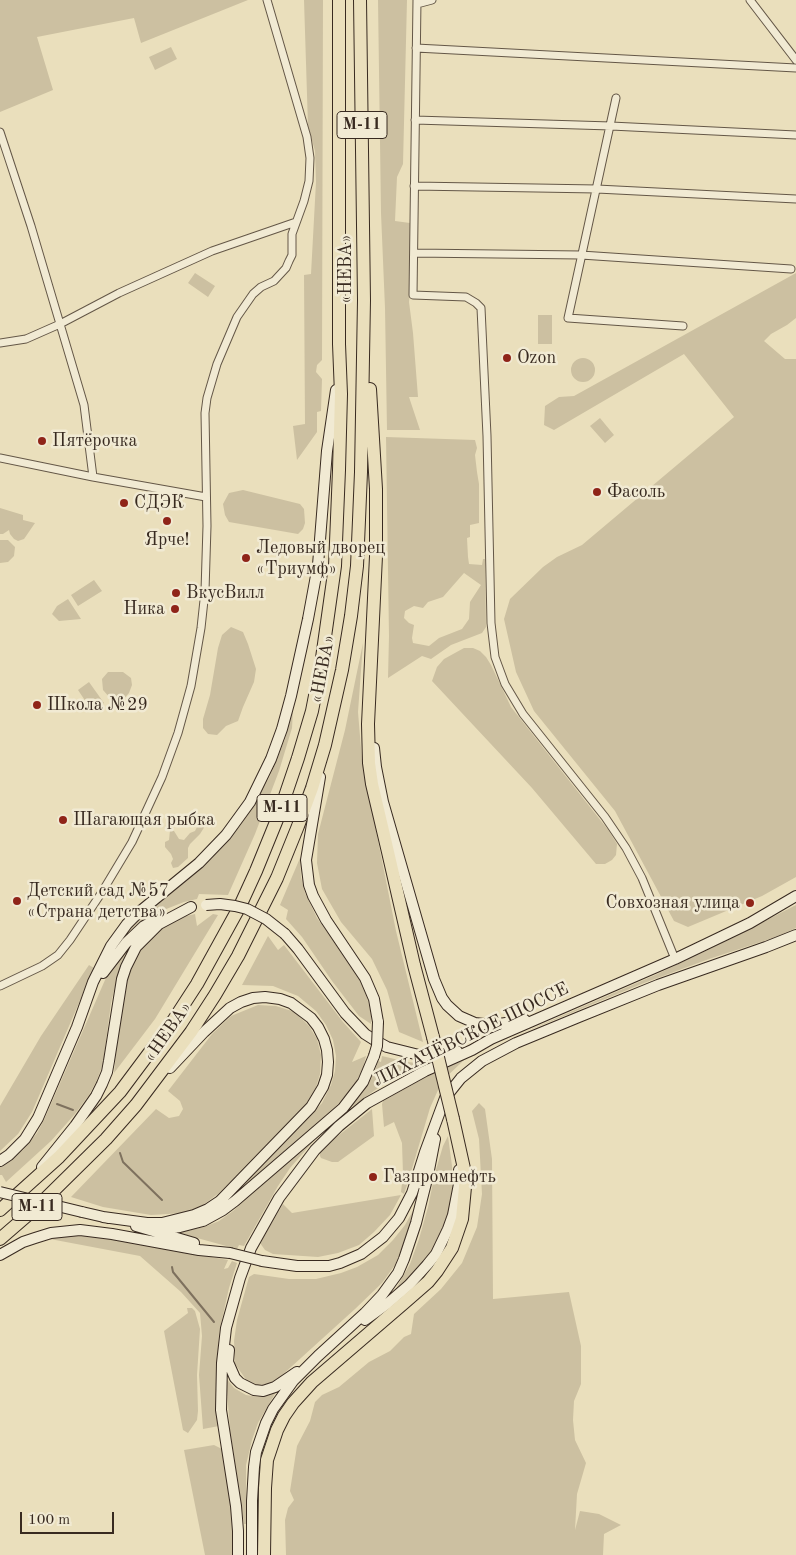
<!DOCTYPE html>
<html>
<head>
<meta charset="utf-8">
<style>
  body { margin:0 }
  #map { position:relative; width:796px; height:1555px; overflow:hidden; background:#eadfbc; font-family:"Old Standard TT",serif }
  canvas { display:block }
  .scale { position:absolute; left:20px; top:1512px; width:94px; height:22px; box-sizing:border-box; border:2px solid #382a20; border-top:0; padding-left:6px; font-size:15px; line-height:18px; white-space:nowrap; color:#382a20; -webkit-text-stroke:4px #f1ead3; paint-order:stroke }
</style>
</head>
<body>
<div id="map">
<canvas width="796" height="1555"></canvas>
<div class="scale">100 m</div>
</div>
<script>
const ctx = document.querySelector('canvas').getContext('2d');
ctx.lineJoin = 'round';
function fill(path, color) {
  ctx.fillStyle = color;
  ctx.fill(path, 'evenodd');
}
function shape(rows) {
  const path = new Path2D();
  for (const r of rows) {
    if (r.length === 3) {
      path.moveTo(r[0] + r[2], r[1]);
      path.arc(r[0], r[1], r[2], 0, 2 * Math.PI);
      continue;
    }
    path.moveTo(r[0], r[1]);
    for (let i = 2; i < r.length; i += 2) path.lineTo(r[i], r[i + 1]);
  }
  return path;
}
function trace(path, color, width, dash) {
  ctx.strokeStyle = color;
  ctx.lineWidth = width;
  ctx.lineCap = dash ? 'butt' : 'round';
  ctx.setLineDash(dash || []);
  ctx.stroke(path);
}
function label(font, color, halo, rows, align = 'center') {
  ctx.font = font + ' "Old Standard TT",serif';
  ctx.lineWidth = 5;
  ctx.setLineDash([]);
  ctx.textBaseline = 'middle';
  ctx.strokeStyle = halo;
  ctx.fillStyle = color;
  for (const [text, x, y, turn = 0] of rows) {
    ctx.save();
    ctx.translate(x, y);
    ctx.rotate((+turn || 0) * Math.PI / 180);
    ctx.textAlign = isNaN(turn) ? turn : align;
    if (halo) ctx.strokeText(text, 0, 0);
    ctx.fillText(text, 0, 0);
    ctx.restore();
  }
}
fill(shape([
  [0,0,248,0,141,43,134,18,37,37,53,90,0,112],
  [304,0,323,0,322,360,317,365,316,372,322,379,321,411,317,412,317,432,297,460,293,426,305,424,304,275,311,274,316,182,315,151,308,126],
  [378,0,407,0,403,164,397,177,395,221,410,223,410,293,409,302,413,333,418,397,409,397,420,430,387,430,385,308,381,213],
  [171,47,177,59,155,70,149,57],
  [195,273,215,286,208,297,188,283],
  [796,273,796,318,787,325,771,334,764,341,785,359,796,359,796,877,762,896,688,927,674,921,615,811,534,711,516,672,504,619,510,599,543,567,557,557,582,545,734,417,684,354,554,430,544,425,545,406,559,397,574,396],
  [538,315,552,315,552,344,538,344],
  [583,370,12],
  [600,418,614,435,605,443,590,426],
  [386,437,475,440,477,448,475,455,477,472,479,484,479,523,470,525,470,537,467,538,468,557,469,564,482,565,483,559,485,559,486,627,482,633,451,645,431,659,422,656,388,678,389,636],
  [464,573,481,585,470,602,469,619,462,629,439,638,429,646,413,643,412,638,414,625,409,623,404,618,405,611,414,606,423,608,428,602,443,597],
  [243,490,300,504,304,509,305,523,303,529,298,534,229,522,225,515,223,504,229,493],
  [0,508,23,515,23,520,35,523,24,539,18,541,14,539,10,534,9,530,3,534,0,534],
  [0,540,8,540,15,547,14,556,8,562,0,563],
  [94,580,102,591,78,606,71,595],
  [68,599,81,619,59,621,52,614,57,606],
  [231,627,243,632,248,644,256,669,254,682,243,707,238,721,226,726,217,735,208,734,203,728,203,719,210,695,218,648,222,635],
  [363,643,358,712,362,760,396,931,423,1042,399,1032,387,990,372,959,341,922,322,889,317,863,318,834,345,730],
  [464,648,473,648,480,651,486,657,491,665,511,707,609,831,617,844,616,855,612,860,605,864,596,864,532,788,432,681,437,667,444,659],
  [108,672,123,672,131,678,132,685,129,693,122,701,110,698,103,690,102,679],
  [89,682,104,703,92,711,78,690],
  [293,710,292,728,279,771,255,834,228,895,199,894,197,899,184,902,156,913,141,923,126,936,111,954,122,936,131,927,213,857,240,826,255,804,270,776,285,739],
  [195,811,204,817,206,821,205,826,200,834,190,844,188,848,188,858,178,867,173,868,171,863,173,859,171,854,165,847,165,842,169,840,170,830,174,831,179,839,184,840,190,833,195,831,197,827,197,823,192,814],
  [300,858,301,877,305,893,317,918,355,971,365,989,371,1014,371,1024,359,1016,332,981,302,937,286,919,288,910,280,905],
  [796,905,796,928,776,937,709,959,644,983,520,1034,655,975,712,948],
  [195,914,197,926,213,914,218,915,155,1019,114,1073,121,1007,129,973,135,958,147,942,163,927,182,917],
  [268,936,278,950,284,945,343,1022,361,1042,352,1062,366,1056,363,1068,354,1086,336,1106,238,1191,322,1103,331,1085,335,1071,336,1056,333,1040,326,1025,316,1011,298,996,273,986,242,985],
  [127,949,127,953,118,974,111,1003,103,1064,97,1080,89,1095,75,1114,51,1141,6,1182,2,1175,0,1175,0,1166,23,1150,37,1133,44,1120,105,980,117,960],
  [89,965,94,968,32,1112,18,1134,0,1151,0,1106,41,1036],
  [258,1005,276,1006,295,1012,309,1026,317,1039,321,1055,320,1074,316,1087,306,1104,219,1193,203,1205,184,1213,151,1215,103,1207,71,1197,156,1109,169,1118,179,1116,183,1109,180,1101,168,1091,212,1034,231,1016],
  [480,1051,463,1061,442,1081,430,1108,408,1182,404,1194,401,1192,403,1174,402,1143,394,1122,384,1127,382,1104,383,1101,452,1063],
  [382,1056,407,1062,428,1064,403,1074,378,1088,350,1108,364,1090,374,1073,378,1061,381,1062],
  [479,1103,485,1109,492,1159,493,1299,569,1292,581,1346,581,1384,574,1401,573,1420,575,1440,586,1463,577,1494,575,1530,580,1511,599,1514,621,1525,604,1534,603,1555,286,1555,285,1520,288,1508,294,1500,290,1491,297,1446,310,1421,315,1402,322,1395,339,1387,369,1362,390,1351,404,1337,411,1334,414,1314,441,1289,462,1263,477,1227,482,1194,479,1139,472,1111],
  [372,1109,374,1136,338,1162,332,1162,321,1158,320,1156,320,1152,329,1143],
  [319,1135,290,1168,278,1186,244,1246,239,1245,237,1249,179,1233,204,1227,219,1221,233,1211],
  [448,1136,452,1166,453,1190,449,1214,434,1249,412,1276,393,1294,410,1264,419,1239,428,1207,435,1173,443,1146],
  [401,1195,390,1215,374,1232,359,1245,338,1253,318,1257,273,1254,265,1250,260,1243,283,1204,292,1213],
  [414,1209,404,1242,395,1265,382,1283,355,1309,280,1377,269,1384,257,1385,247,1381,235,1364,234,1341,237,1320,249,1277,254,1274,289,1279,316,1279,341,1273,357,1267,378,1255,393,1240,405,1225],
  [80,1234,112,1238,166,1249,228,1260,224,1269,228,1268,232,1261,237,1263,229,1288,219,1333,216,1393,219,1426,203,1429,199,1375,202,1336,200,1313,181,1292,140,1256,50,1239,65,1235],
  [187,1308,192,1308,195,1311,200,1329,197,1375,198,1411,197,1420,188,1433,183,1430,164,1331,188,1313],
  [226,1378,234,1388,246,1395,258,1397,267,1396,276,1392,258,1423,252,1440,246,1465,246,1524,244,1524,230,1430],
  [214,1445,222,1449,230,1497,233,1533,232,1555,205,1555,184,1450]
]), '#ccc0a1');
trace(shape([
  [57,1104,73,1110],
  [120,1153,123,1162,162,1200],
  [172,1267,173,1272,214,1322]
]), '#7e715e', 2);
const street = shape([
  [417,0,413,295,466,297,476,303,481,308,487,436,491,623,495,657,505,684,523,714,605,817,626,848,642,878,675,959],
  [750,0,796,60],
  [417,4,432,0],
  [416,48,796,68],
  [616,98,568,318,683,326],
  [415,120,611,126,796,135],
  [0,132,31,226,84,405,93,477],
  [414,186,597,189,796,199],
  [414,253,581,255,791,269],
  [0,343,26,339,60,324,119,293,212,251,296,222],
  [0,458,93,477,206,497],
  [0,986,42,966,58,955,70,940,102,892,132,842,162,777,178,733,191,686,201,628,205,591,207,526,205,413,207,398,217,364,237,317,253,294,261,287,274,281,286,268,289,261,292,255,292,234,304,201,309,181,310,158,307,137,267,0]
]);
const secondary = shape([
  [374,748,376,767,383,802,434,979,442,998,447,1005,459,1016,475,1023,493,1025,525,1020],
  [320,777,306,860,309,885,313,896,326,920,365,978,374,999,378,1022],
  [285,934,298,949,345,1013,365,1034,376,1041,387,1047,419,1055,436,1055,457,1051],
  [103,973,126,943,144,926,160,917],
  [0,1161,9,1155,25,1139,38,1118,77,1027,93,982,111,946,127,924,138,913,199,863,226,835,250,802,271,759,282,729,291,696,308,619,318,565,327,451,336,390],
  [42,1167,75,1126,96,1096,102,1084,107,1072,109,1061,122,979,126,967,136,947,159,924,191,907],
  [82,1212,108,1218],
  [103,1217,147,1223,162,1223,194,1215,208,1209,220,1201,311,1107,323,1087,327,1075,328,1062,327,1050,324,1039,318,1027,311,1018,291,1003,280,999,265,997,253,998,241,1002,230,1008,204,1032,170,1068],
  [136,1226,194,1243],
  [164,1229,180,1227,203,1221,223,1210,235,1201,343,1108,363,1082,374,1056],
  [0,1255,23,1242,35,1238,51,1233,80,1230,112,1234,199,1250,230,1253],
  [262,1261,297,1266,329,1266,340,1263,361,1254,383,1237,399,1218,412,1193,425,1152,445,1098,461,1078,482,1061,516,1043,579,1017,658,985,766,947,796,935],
  [365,1320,387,1304,409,1285,427,1265,436,1254,448,1229,453,1215,459,1184,459,1170],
  [229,1350,228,1362,235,1378,240,1383,254,1390,263,1391,275,1387,297,1372],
  [238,1555,238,1531,236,1506,221,1410,222,1363,226,1328,240,1278,251,1248,279,1198,315,1150,339,1126,367,1103,425,1071,472,1050,491,1039,675,959,750,923,796,896],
  [252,1555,252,1501,254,1467,256,1452,266,1423,273,1409,293,1381,318,1356,365,1313,382,1295,398,1273,404,1259,416,1223,428,1175,435,1139]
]);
const highway = shape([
  [370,389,376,489,376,556,368,724,369,763,372,784,388,852,414,965,433,1037],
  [0,1210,59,1157,120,1092,173,1021,197,984,240,906,256,871,278,817,298,758,312,711,321,665,335,566,339,470,341,394,339,344,339,0],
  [0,1239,37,1207,106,1139,136,1105,191,1032,215,995,238,956,277,878,298,826,312,788,325,745,342,670,351,616,357,566,359,520,361,472,364,300,360,0],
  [264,1555,265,1488,267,1460,277,1430,284,1416,293,1403,312,1382,404,1303,428,1282,437,1271,452,1248,462,1219,465,1187,465,1173,453,1119]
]);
trace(street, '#645747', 9);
trace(secondary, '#382a20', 12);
trace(highway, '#382a20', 14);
trace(street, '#f1ead3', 7);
trace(secondary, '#f1ead3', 10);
trace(highway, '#eadfbc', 12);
const secondaryBridge = shape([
  [206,905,220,904,235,906,247,909,266,919,285,934],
  [374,1056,377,1046,378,1022],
  [0,1192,82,1212],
  [230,1253,262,1261]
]);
const highwayBridge = shape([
  [433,1037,453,1119]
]);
trace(secondaryBridge, '#382a20', 12, []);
trace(highwayBridge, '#382a20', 14, []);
trace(secondaryBridge, '#f1ead3', 10);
trace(highwayBridge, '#eadfbc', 12);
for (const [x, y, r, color] of [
  [507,358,5,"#8f2418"],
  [42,441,5,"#8f2418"],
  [597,492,5,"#8f2418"],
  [124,503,5,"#8f2418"],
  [167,521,5,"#8f2418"],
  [246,558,5,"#8f2418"],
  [176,593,5,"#8f2418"],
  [175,609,5,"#8f2418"],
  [37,705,5,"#8f2418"],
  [63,820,5,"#8f2418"],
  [17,901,5,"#8f2418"],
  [750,903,5,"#8f2418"],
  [373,1177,5,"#8f2418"]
]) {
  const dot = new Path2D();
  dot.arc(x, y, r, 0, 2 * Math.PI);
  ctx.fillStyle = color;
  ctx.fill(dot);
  trace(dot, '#f1ead3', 2);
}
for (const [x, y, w] of [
  [362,125,50],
  [282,808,50],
  [37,1207,50]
]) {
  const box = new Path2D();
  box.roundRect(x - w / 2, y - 13.5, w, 27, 4);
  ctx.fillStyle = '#f1ead3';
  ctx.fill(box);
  trace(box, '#382a20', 1);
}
label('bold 16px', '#382a20', null, [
  ["М-11",362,125],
  ["М-11",282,808],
  ["М-11",37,1207]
]);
label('18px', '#382a20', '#f1ead3', [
  ["«НЕВА»",346,269,-90],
  ["«НЕВА»",323,669,-79],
  ["«НЕВА»",168,1032,-55],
  ["ЛИХАЧЁВСКОЕ ШОССЕ",471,1035,-26]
]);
label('18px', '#382a20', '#f1ead3', [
  ["Ozon",517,358],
  ["Пятёрочка",52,441],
  ["Фасоль",607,492],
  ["СДЭК",134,503],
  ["Ярче!",167,540,"center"],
  ["Ледовый дворец",256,548],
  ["«Триумф»",256,569],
  ["ВкусВилл",186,593],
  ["Ника",165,609,"right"],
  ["Школа №29",47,705],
  ["Шагающая рыбка",73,820],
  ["Детский сад №57",27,891],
  ["«Страна детства»",27,912],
  ["Совхозная улица",740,903,"right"],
  ["Газпромнефть",383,1177]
], 'left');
</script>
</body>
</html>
